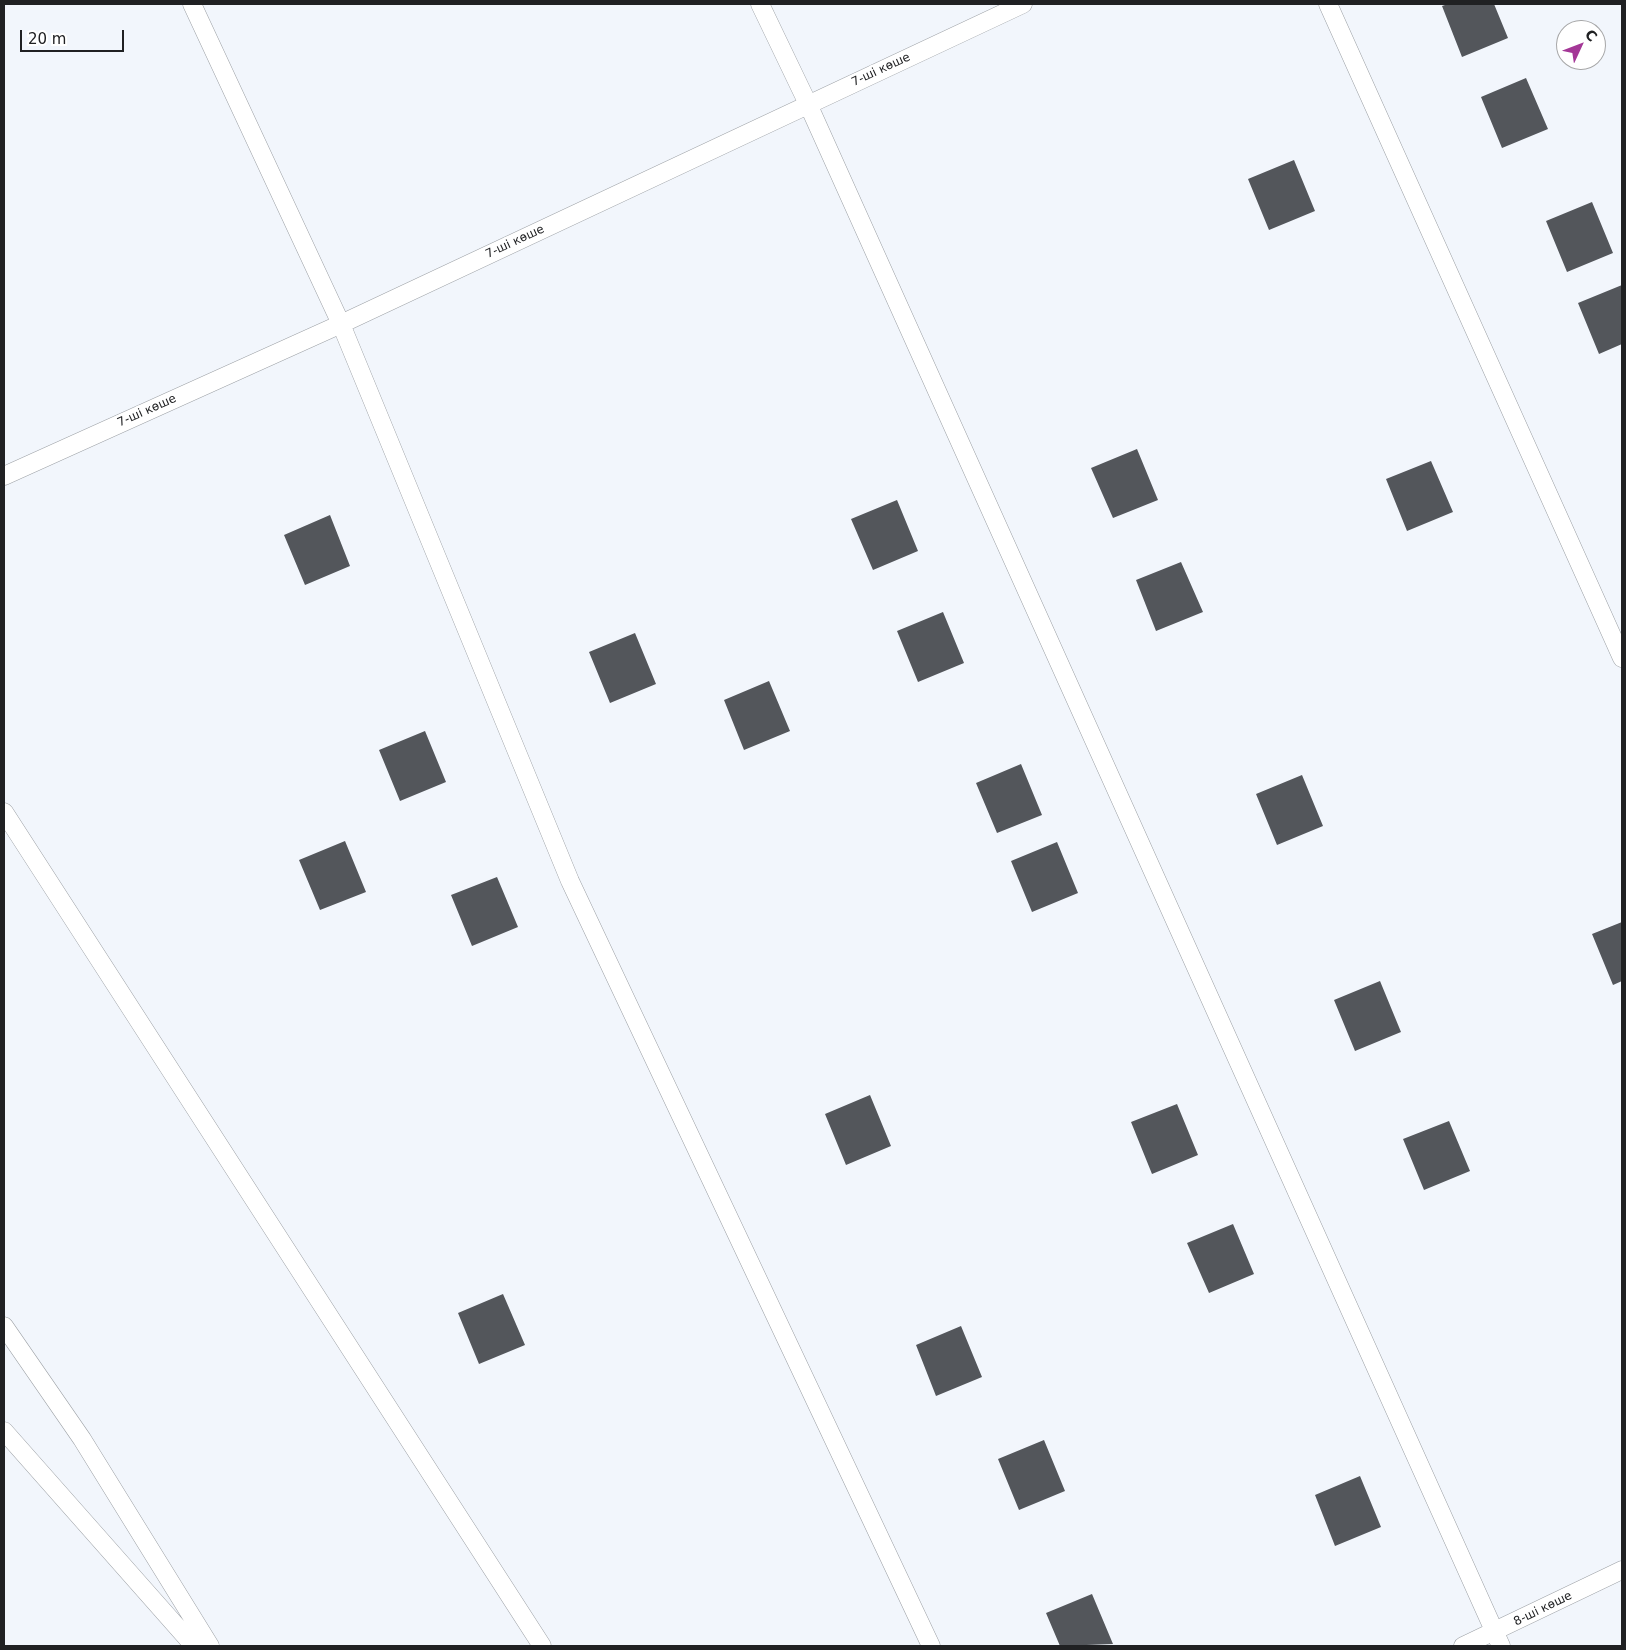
<!DOCTYPE html>
<html>
<head>
<meta charset="utf-8">
<style>
  body { margin:0 }
  #map { position:relative; width:1626px; height:1650px; overflow:hidden; background:#f2f6fc; font-family:"DejaVu Sans",sans-serif }
  canvas { display:block }
  .frame { position:absolute; inset:0; border:5px solid #202123; pointer-events:none }
  .north { position:absolute; left:1556px; top:20px; width:50px; height:50px; box-sizing:border-box; background:#fff; border:1px solid #a6a6a7; border-radius:50%; rotate:47deg; font-size:14px; font-weight:700; line-height:20px; text-align:center; color:#202123 }
  .north::after { content:''; display:block; margin:auto; width:18px; height:22px; background:#a43797; clip-path:polygon(50% 0,100% 100%,50% 72%,0 100%) }
  .scale { position:absolute; left:20px; top:30px; width:104px; height:22px; box-sizing:border-box; border:2px solid #202123; border-top:0; padding-left:6px; font-size:15px; line-height:18px; white-space:nowrap; color:#202123; -webkit-text-stroke:4px #fff; paint-order:stroke }
</style>
</head>
<body>
<div id="map">
<canvas width="1626" height="1650"></canvas>
<div class="frame"></div>
<div class="north">С</div>
<div class="scale">20 m</div>
</div>
<script>
const ctx = document.querySelector('canvas').getContext('2d');
ctx.lineJoin = 'round';
function fill(path, color) {
  ctx.fillStyle = color;
  ctx.fill(path, 'evenodd');
}
function shape(rows) {
  const path = new Path2D();
  for (const r of rows) {
    path.moveTo(r[0], r[1]);
    for (let i = 2; i < r.length; i += 2) path.lineTo(r[i], r[i + 1]);
  }
  return path;
}
function trace(path, color, width, dash) {
  ctx.strokeStyle = color;
  ctx.lineWidth = width;
  ctx.lineCap = dash ? 'butt' : 'round';
  ctx.setLineDash(dash || []);
  ctx.stroke(path);
}
function label(font, color, halo, rows, align = 'center') {
  ctx.font = font + ' "DejaVu Sans",sans-serif';
  ctx.lineWidth = 5;
  ctx.setLineDash([]);
  ctx.textBaseline = 'middle';
  ctx.strokeStyle = halo;
  ctx.fillStyle = color;
  for (const [text, x, y, turn = 0] of rows) {
    ctx.save();
    ctx.translate(x, y);
    ctx.rotate((+turn || 0) * Math.PI / 180);
    ctx.textAlign = isNaN(turn) ? turn : align;
    if (halo) ctx.strokeText(text, 0, 0);
    ctx.fillText(text, 0, 0);
    ctx.restore();
  }
}
fill(shape([
  [1448,4,1494,4,1508,38,1462,57,1442,6],
  [1526,78,1548,129,1502,148,1481,97],
  [1294,160,1315,211,1269,230,1248,179],
  [1592,202,1613,253,1567,272,1546,221],
  [1622,285,1622,344,1599,354,1578,303],
  [1137,449,1158,500,1113,518,1091,468],
  [1431,461,1453,512,1407,531,1386,479],
  [897,500,918,551,873,570,851,519],
  [330,515,350,566,305,585,284,535],
  [1181,562,1203,612,1156,631,1136,580],
  [943,612,964,663,918,682,897,631],
  [635,633,656,684,610,703,589,652],
  [769,681,790,731,744,750,724,700],
  [425,731,446,782,400,801,379,750],
  [1021,764,1042,815,997,833,976,783],
  [1302,775,1323,826,1277,845,1256,794],
  [345,841,366,892,320,910,299,860],
  [1057,842,1078,893,1032,912,1011,861],
  [497,877,518,927,472,946,451,895],
  [1622,922,1622,981,1613,985,1592,934],
  [1380,981,1401,1032,1355,1051,1334,1000],
  [870,1095,891,1146,846,1165,825,1114],
  [1177,1104,1198,1155,1152,1174,1131,1122],
  [1449,1121,1470,1171,1424,1190,1403,1139],
  [1233,1224,1254,1274,1209,1293,1187,1243],
  [503,1294,525,1345,479,1364,458,1313],
  [961,1326,982,1377,936,1396,916,1345],
  [1044,1440,1065,1491,1019,1510,998,1459],
  [1360,1476,1381,1527,1335,1546,1315,1495],
  [1092,1594,1113,1644,1060,1646,1046,1613]
]), '#53565b');
const service = shape([
  [192,4,341,324,570,881,931,1646],
  [760,4,808,104,1501,1646],
  [1328,4,1622,658],
  [4,476,341,324,1023,4],
  [4,812,542,1646],
  [4,1326,82,1439,210,1646],
  [4,1431,194,1646],
  [1463,1646,1622,1570]
]);
trace(service, '#9ca0a5', 19);
trace(service, '#fff', 18);
label('12px', '#202123', '#fff', [
  ["7-ші көше",881,70,-25],
  ["7-ші көше",515,242,-25],
  ["7-ші көше",147,411,-24],
  ["8-ші көше",1543,1609,-26]
]);
</script>
</body>
</html>
